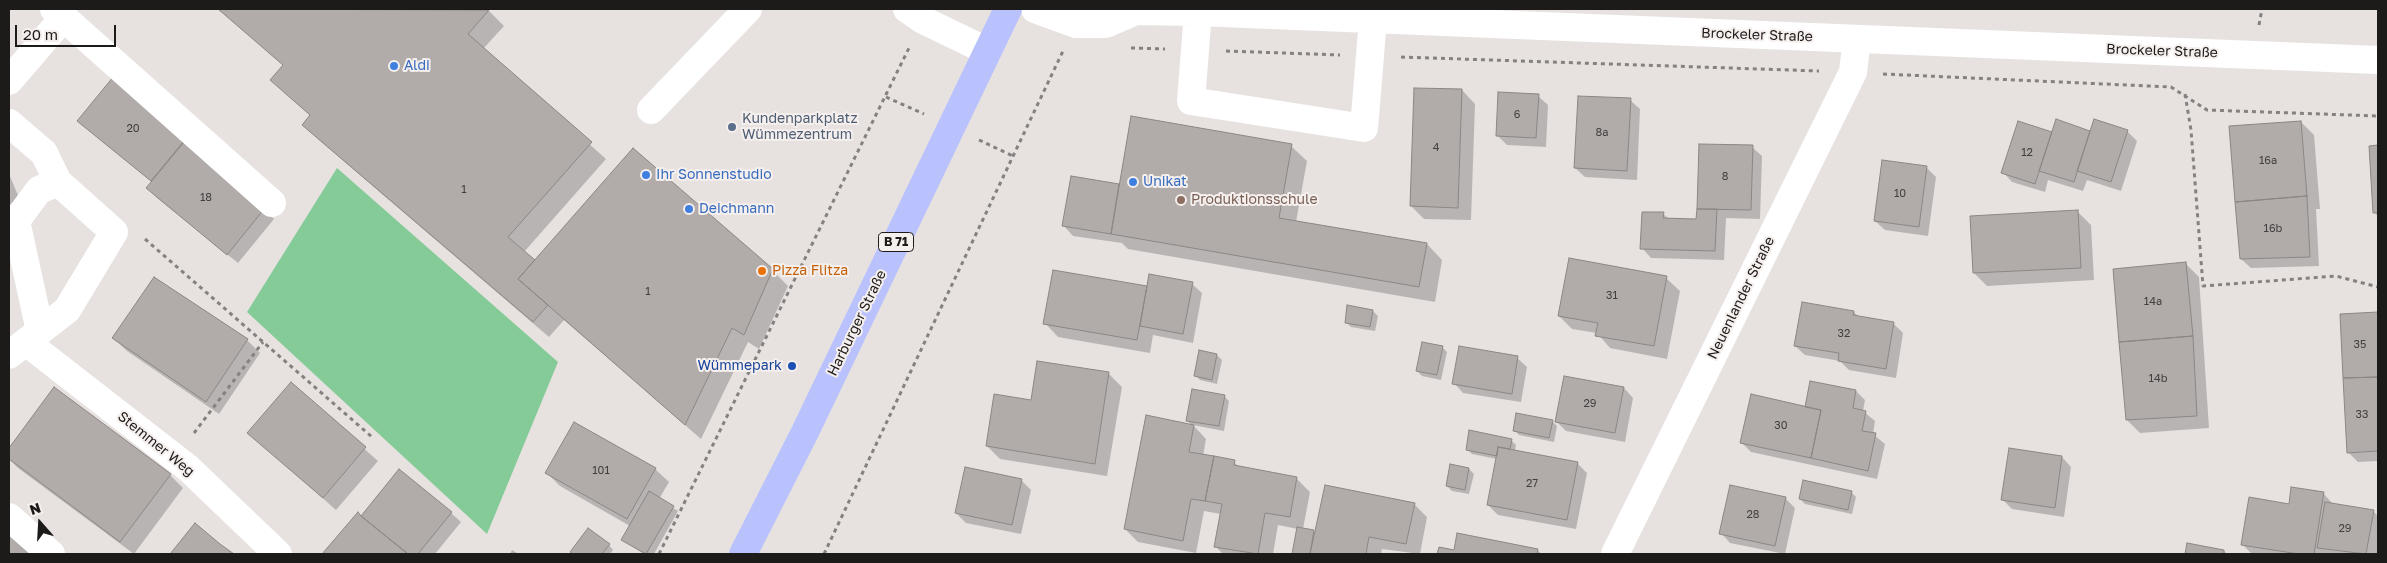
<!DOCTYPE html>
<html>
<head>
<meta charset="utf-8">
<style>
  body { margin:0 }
  #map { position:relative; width:2387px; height:563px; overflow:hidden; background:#e7e2e0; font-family:"Golos Text",sans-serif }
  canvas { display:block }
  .frame { position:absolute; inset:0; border:10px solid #1d1b1a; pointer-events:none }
  .north { position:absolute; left:15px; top:498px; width:50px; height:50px; -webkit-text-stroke:4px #f5efed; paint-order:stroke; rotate:341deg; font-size:14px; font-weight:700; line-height:20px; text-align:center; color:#1d1b1a }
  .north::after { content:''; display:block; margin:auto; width:18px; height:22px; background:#1d1b1a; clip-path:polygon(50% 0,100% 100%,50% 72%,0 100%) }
  .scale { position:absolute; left:15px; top:25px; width:101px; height:22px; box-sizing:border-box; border:2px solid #1d1b1a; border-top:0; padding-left:6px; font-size:15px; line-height:18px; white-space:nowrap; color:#1d1b1a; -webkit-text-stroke:4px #f5efed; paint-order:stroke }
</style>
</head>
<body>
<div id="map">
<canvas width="2387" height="563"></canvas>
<div class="frame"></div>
<div class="north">N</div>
<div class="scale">20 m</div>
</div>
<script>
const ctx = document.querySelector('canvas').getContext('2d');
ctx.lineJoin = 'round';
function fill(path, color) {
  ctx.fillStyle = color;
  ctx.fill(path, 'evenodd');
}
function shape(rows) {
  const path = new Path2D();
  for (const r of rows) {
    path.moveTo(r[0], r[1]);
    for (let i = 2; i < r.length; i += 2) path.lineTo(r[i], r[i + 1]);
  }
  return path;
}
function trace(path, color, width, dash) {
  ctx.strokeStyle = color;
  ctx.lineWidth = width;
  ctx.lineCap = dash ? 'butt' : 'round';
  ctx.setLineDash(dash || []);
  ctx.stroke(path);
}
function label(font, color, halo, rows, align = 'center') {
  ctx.font = font + ' "Golos Text",sans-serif';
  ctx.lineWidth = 4;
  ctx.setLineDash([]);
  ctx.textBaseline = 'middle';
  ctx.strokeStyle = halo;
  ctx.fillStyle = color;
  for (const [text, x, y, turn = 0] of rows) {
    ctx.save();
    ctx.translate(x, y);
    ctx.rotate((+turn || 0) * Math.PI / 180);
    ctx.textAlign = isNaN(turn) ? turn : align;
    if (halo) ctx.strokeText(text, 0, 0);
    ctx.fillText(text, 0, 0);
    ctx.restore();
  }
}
fill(shape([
  [337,168,558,362,487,534,247,312]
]), '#85cb98');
fill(shape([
  [219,9,487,9,504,26,483,49,606,159,524,252,535,262,772,270,788,286,759,349,748,342,701,439,564,320,549,337,319,140,304,124,311,116,272,80,284,66],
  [114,77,274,219,238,263,157,198,148,188,152,182,79,121],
  [1462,90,1475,104,1471,220,1424,219,1411,206],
  [1538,96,1548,105,1546,147,1507,145,1497,135],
  [1630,100,1640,109,1637,180,1585,177,1575,168],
  [2057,121,2091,132,2127,131,2137,141,2121,191,2087,180,2083,191,2048,180,2045,192,2012,182,2003,172,2053,133],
  [2301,122,2314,135,2320,209,2316,209,2319,266,2251,268,2241,259],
  [1291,146,1307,161,1296,222,1427,244,1442,260,1435,302,1128,249,1122,243,1073,236,1064,226,1072,177,1120,185],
  [1752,147,1762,156,1760,219,1726,218,1724,260,1651,258,1642,248,1663,214,1669,219,1697,220],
  [2370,147,2378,147,2378,216,2375,213],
  [1926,167,1936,177,1928,236,1885,230,1875,221],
  [9,174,20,200,9,205],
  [2078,212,2091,225,2094,280,1987,286,1974,273],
  [2186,264,2199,277,2209,428,2140,433,2127,420],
  [1666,278,1680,291,1667,359,1610,348,1597,333,1572,329,1559,316],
  [1192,284,1202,293,1193,343,1153,335,1150,353,1058,337,1045,323,1146,288],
  [1373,311,1378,316,1375,331,1351,327,1346,322],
  [1854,312,1859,317,1893,323,1903,333,1896,378,1849,370,1840,361,1805,355,1795,346],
  [2378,313,2378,461,2358,462,2348,452,2341,315],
  [113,338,247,340,260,353,219,414,127,351],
  [1442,347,1447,352,1441,380,1422,376,1417,371],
  [1200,352,1217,355,1222,360,1217,384,1200,380,1195,375],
  [1517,358,1527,367,1521,402,1463,393,1454,383],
  [1109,374,1122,387,1107,476,1000,459,987,446,1032,401],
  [291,384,378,461,336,510,249,433],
  [1624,388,1633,398,1625,442,1566,431,1556,421],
  [55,389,170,475,183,488,134,554,18,468,9,459,9,450],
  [1856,391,1865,400,1863,411,1875,421,1873,434,1885,444,1877,479,1751,452,1741,442,1806,408],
  [1225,397,1229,401,1224,431,1193,425,1206,439,1203,456,1234,462,1240,468,1297,479,1310,492,1303,529,1316,533,1414,504,1427,517,1420,554,1382,549,1381,554,1293,554,1298,529,1278,525,1273,554,1223,554,1215,546,1221,514,1204,511,1196,553,1138,542,1125,529,1192,426,1187,420],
  [1552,421,1557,426,1554,442,1519,435,1514,430],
  [574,424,655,469,669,482,659,499,678,511,654,554,644,554,622,540,630,526,560,486,547,473],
  [1511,440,1516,445,1515,451,1577,463,1587,473,1576,529,1498,515,1488,505,1497,459,1472,454,1467,449],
  [2062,457,2071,467,2064,517,2012,509,2003,500],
  [1469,469,1474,474,1469,494,1452,491,1447,486],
  [1021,480,1031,490,1021,534,966,523,956,513],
  [1851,492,1856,497,1852,514,1805,504,1800,499],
  [2323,493,2333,504,2373,511,2378,516,2377,554,2252,554,2243,545,2290,505],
  [1785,498,1795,508,1785,554,1730,543,1721,533],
  [451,513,461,522,435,554,324,554,358,514,362,517],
  [195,525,232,554,172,554],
  [2188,544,2224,551,2227,554,2186,554],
  [609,545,613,550,610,554,574,554,572,552],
  [1440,548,1455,551,1537,550,1542,554,1438,554],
  [512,550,519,554,510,554]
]), '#0003');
const building = shape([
  [218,9,489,10,468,34,592,142,508,237,535,260,518,279,548,305,533,322,302,125,310,115,270,80,283,65,218,9],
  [114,76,188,136,151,181,77,121,114,76],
  [1414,88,1462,89,1458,208,1410,206,1414,88],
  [1498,92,1539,94,1536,138,1496,136,1498,92],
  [1578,96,1631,98,1627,171,1574,168,1578,96],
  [1131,116,1292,144,1279,218,1427,243,1419,287,1111,234,1131,116],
  [2056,119,2090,131,2074,182,2039,171,2056,119],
  [2094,119,2128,130,2111,182,2077,171,2094,119],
  [2018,121,2052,132,2035,184,2001,173,2018,121],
  [2301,121,2307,196,2235,202,2229,126,2301,121],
  [184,142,265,208,227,255,146,188,184,142],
  [1699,144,1753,145,1751,210,1697,209,1699,144],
  [2378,145,2378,213,2373,213,2369,146,2378,145],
  [633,148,773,269,744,335,732,328,685,425,518,279,633,148],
  [1882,160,1927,166,1919,227,1874,221,1882,160],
  [1071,176,1119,184,1111,234,1062,226,1071,176],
  [2307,196,2310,257,2240,259,2235,202,2307,196],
  [1697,209,1717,209,1715,251,1640,249,1642,212,1664,212,1663,218,1696,219,1697,209],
  [2078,210,2081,268,1973,273,1970,216,2078,210],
  [1569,258,1667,276,1654,346,1595,336,1598,323,1558,316,1569,258],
  [2186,262,2193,336,2119,342,2113,269,2186,262],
  [1053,270,1147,286,1137,340,1043,324,1053,270],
  [1149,274,1193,282,1183,334,1140,326,1149,274],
  [154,277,248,339,206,402,112,338,154,277],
  [1802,302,1854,311,1853,315,1894,322,1886,369,1838,361,1839,353,1794,346,1802,302],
  [1347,305,1373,310,1370,327,1345,323,1347,305],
  [2378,312,2378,377,2343,378,2340,314,2378,312],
  [2193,336,2197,416,2126,420,2119,342,2193,336],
  [1422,342,1443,346,1437,375,1416,371,1422,342],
  [1459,346,1518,356,1512,394,1452,384,1459,346],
  [1199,350,1217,354,1212,380,1194,376,1199,350],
  [1037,361,1109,372,1095,464,986,446,994,394,1031,400,1037,361],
  [1564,376,1624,387,1615,433,1555,422,1564,376],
  [2378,377,2378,451,2347,453,2343,378,2378,377],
  [1810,381,1856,390,1853,408,1866,411,1862,431,1876,433,1868,471,1811,458,1821,410,1805,407,1810,381],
  [291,382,366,447,323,498,247,433,291,382],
  [54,387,171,474,120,542,9,459,9,448,54,387],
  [1192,389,1225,395,1219,426,1186,421,1192,389],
  [1751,394,1821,410,1811,458,1740,443,1751,394],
  [1516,413,1553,420,1549,438,1513,431,1516,413],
  [1146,415,1194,425,1189,452,1214,456,1205,501,1191,499,1183,541,1124,529,1146,415],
  [574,422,656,468,627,519,545,473,574,422],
  [1469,430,1512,439,1510,449,1498,447,1497,456,1466,450,1469,430],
  [1498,447,1578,462,1567,520,1487,505,1498,447],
  [2009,448,2062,456,2055,508,2001,500,2009,448],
  [1214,456,1235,460,1234,465,1297,477,1290,517,1265,513,1258,554,1214,547,1222,504,1205,501,1214,456],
  [1450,464,1469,468,1465,490,1446,486,1450,464],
  [965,467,1022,479,1012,525,955,513,965,467],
  [399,469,452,512,418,554,408,554,361,516,399,469],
  [1803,480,1852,491,1848,510,1799,499,1803,480],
  [1325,485,1415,503,1406,544,1369,537,1366,554,1310,554,1325,485],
  [1730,485,1786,497,1775,546,1719,534,1730,485],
  [2291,487,2324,492,2314,554,2299,554,2241,545,2249,497,2289,504,2291,487],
  [649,491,674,506,646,554,621,540,649,491],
  [2325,502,2374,510,2366,554,2317,548,2325,502],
  [358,512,361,516,408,554,322,554,358,512],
  [195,523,220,544,234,554,170,554,195,523],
  [1297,527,1314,530,1310,554,1292,554,1297,527],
  [588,528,610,544,602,554,573,554,570,552,588,528],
  [9,529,39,554,9,554,9,529],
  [1457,533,1538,549,1537,554,1437,554,1439,547,1454,550,1457,533],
  [2187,543,2224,550,2224,554,2185,554,2187,543]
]);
fill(building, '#b1acaa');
trace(building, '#8b8684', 1);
trace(shape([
  [2259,25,2262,9],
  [1131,48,1165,49],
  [1226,51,1340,55],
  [1401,57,1819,71],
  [1883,74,2171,87,2207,110,2378,116],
  [2185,94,2191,130,2203,286,2336,276,2378,287],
  [886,97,924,114],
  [979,140,1013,156],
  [145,239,372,437],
  [194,433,263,342],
  [659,554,909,48],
  [824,554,1063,51]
]), '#858180', 3, [4, 4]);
trace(shape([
  [54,9,272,203],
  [907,9,923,20,987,51],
  [1035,9,1076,24,1106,24,1136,11,1198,12,2378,60],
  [1198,12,1191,101,1364,128,1373,19],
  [9,81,64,17],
  [651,110,748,9],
  [9,123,44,153,58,182],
  [26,342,188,468,278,554],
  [9,355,67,310,114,232,58,182,39,190,16,221,40,331],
  [9,517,51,554],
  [1615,554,1853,72,1857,39]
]), '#fff', 28);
trace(shape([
  [743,554,805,432,1008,9]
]), '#b9c2fd', 28);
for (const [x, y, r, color] of [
  [394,66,5,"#3f7fe0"],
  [732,127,5,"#5c6f8a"],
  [646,175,5,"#3f7fe0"],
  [1133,182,5,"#3f7fe0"],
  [1181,200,5,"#8d6e63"],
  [689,209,5,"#3f7fe0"],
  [762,271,5,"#e8710a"],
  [792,366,5,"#1a4fb4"]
]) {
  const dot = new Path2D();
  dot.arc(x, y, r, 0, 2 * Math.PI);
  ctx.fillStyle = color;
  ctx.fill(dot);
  trace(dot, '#f5efed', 2);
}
label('11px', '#423f3e', null, [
  ["6",1517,115],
  ["20",133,129],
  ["8a",1602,133],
  ["4",1436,148],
  ["12",2027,153],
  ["16a",2268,161],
  ["8",1725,177],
  ["1",464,190],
  ["10",1900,194],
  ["18",206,198],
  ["16b",2273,229],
  ["1",648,292],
  ["31",1612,296],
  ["14a",2153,302],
  ["32",1844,334],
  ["35",2360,345],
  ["14b",2158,379],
  ["29",1590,404],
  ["33",2362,415],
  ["30",1781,426],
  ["101",601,471],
  ["27",1532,484],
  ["28",1753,515],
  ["29",2345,529]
]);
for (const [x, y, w] of [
  [896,242,35]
]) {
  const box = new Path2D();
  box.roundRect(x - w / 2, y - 9.5, w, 19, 4);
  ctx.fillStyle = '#f5efed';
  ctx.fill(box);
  trace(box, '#1d1b1a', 1);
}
label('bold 12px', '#1d1b1a', null, [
  ["B 71",896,242]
]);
label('14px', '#1d1b1a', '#f5efed', [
  ["Brockeler Straße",1757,35,2],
  ["Brockeler Straße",2162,51,2],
  ["Neuenlander Straße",1741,298,-64],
  ["Harburger Straße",857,323,-64],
  ["Stemmer Weg",156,444,39]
]);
label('14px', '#366cbe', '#f5efed', [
  ["Aldi",404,66],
  ["Ihr Sonnenstudio",656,175],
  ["Unikat",1143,182],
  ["Deichmann",699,209]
], 'left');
label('14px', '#4e5e75', '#f5efed', [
  ["Kundenparkplatz",742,119],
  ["Wümmezentrum",742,135]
], 'left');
label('14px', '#785e54', '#f5efed', [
  ["Produktionsschule",1191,200]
], 'left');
label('14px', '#c56008', '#f5efed', [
  ["Pizza Flitza",772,271]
], 'left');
label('14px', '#164399', '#f5efed', [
  ["Wümmepark",782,366]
], 'right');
</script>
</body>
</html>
